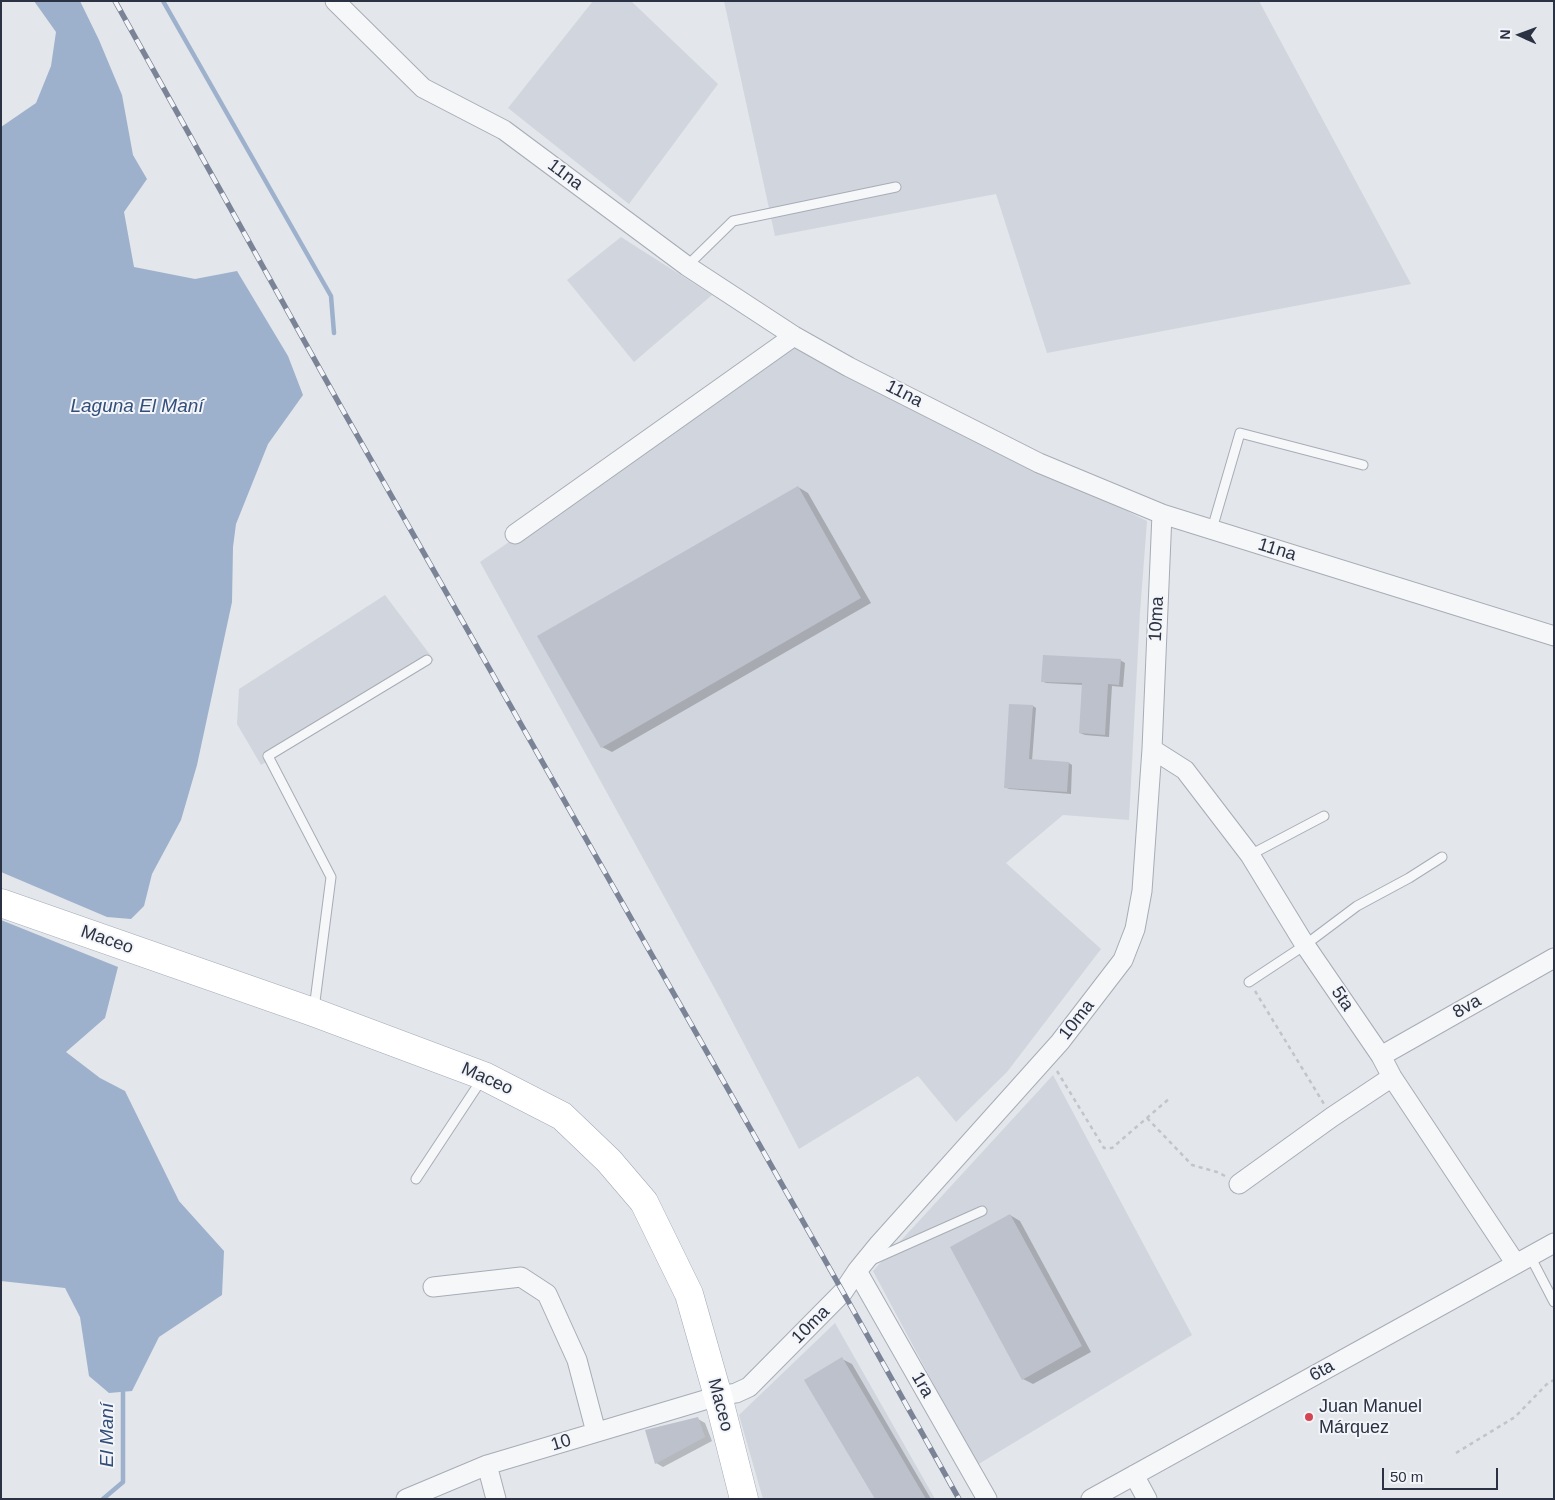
<!DOCTYPE html>
<html>
<head>
<meta charset="utf-8">
<style>
  body { margin:0 }
  #map { position:relative; width:1555px; height:1500px; overflow:hidden; background:#e3e6eb; font-family:Arial,sans-serif }
  canvas { display:block }
  .frame { position:absolute; inset:0; border:2px solid #2a3244; pointer-events:none }
  .north { position:absolute; left:1495px; top:10px; width:50px; height:50px; -webkit-text-stroke:4px #f3f5f8; paint-order:stroke; rotate:272deg; font-size:14px; font-weight:700; line-height:20px; text-align:center; color:#2a3244 }
  .north::after { content:''; display:block; margin:auto; width:18px; height:22px; background:#2a3244; clip-path:polygon(50% 0,100% 100%,50% 72%,0 100%) }
  .scale { position:absolute; left:1382px; top:1468px; width:116px; height:22px; box-sizing:border-box; border:2px solid #2a3244; border-top:0; padding-left:6px; font-size:15px; line-height:18px; white-space:nowrap; color:#2a3244; -webkit-text-stroke:4px #f3f5f8; paint-order:stroke }
</style>
</head>
<body>
<div id="map">
<canvas width="1555" height="1500"></canvas>
<div class="frame"></div>
<div class="north">N</div>
<div class="scale">50 m</div>
</div>
<script>
const ctx = document.querySelector('canvas').getContext('2d');
ctx.lineJoin = 'round';
function fill(path, color) {
  ctx.fillStyle = color;
  ctx.fill(path, 'evenodd');
}
function shape(rows) {
  const path = new Path2D();
  for (const r of rows) {
    path.moveTo(r[0], r[1]);
    for (let i = 2; i < r.length; i += 2) path.lineTo(r[i], r[i + 1]);
  }
  return path;
}
function trace(path, color, width, dash) {
  ctx.strokeStyle = color;
  ctx.lineWidth = width;
  ctx.lineCap = dash ? 'butt' : 'round';
  ctx.setLineDash(dash || []);
  ctx.stroke(path);
}
function label(font, color, halo, rows, align = 'center') {
  ctx.font = font + ' Arial,sans-serif';
  ctx.lineWidth = 4;
  ctx.setLineDash([]);
  ctx.textBaseline = 'middle';
  ctx.strokeStyle = halo;
  ctx.fillStyle = color;
  for (const [text, x, y, turn = 0] of rows) {
    ctx.save();
    ctx.translate(x, y);
    ctx.rotate((+turn || 0) * Math.PI / 180);
    ctx.textAlign = isNaN(turn) ? turn : align;
    if (halo) ctx.strokeText(text, 0, 0);
    ctx.fillText(text, 0, 0);
    ctx.restore();
  }
}
fill(shape([
  [593,1,631,1,718,84,629,204,508,108],
  [724,1,1259,1,1411,284,1047,353,996,194,775,236],
  [621,237,712,295,634,362,567,280],
  [795,345,1147,521,1140,612,1129,820,1063,815,1006,863,1101,949,1007,1072,956,1122,918,1076,799,1149,721,1000,480,562],
  [385,595,434,660,261,765,237,724,239,689],
  [1053,1075,1192,1335,977,1465,873,1271],
  [835,1323,935,1499,763,1499,739,1415]
]), '#d1d5dd');
fill(shape([
  [34,1,80,1,99,40,122,95,133,155,147,179,124,212,134,267,195,279,237,271,288,356,303,395,268,444,236,524,233,547,232,602,197,765,181,820,152,874,144,906,131,919,107,917,1,872,1,127,36,103,51,66,56,32],
  [1,920,118,967,105,1018,66,1052,100,1078,125,1091,179,1201,224,1251,222,1295,159,1337,132,1391,109,1393,89,1376,80,1317,65,1288,1,1281]
]), '#9db1cc');
fill(shape([
  [798,487,808,493,871,603,612,752,602,747],
  [1120,660,1125,663,1123,687,1112,686,1109,737,1085,735,1080,733,1083,685,1046,683,1042,681],
  [1033,706,1036,708,1032,761,1069,763,1072,765,1071,794,1009,789,1005,787],
  [1010,1215,1020,1221,1091,1352,1033,1384,1023,1379],
  [842,1359,852,1364,931,1499,876,1499],
  [698,1419,705,1423,712,1441,663,1467,656,1463]
]), '#0003');
trace(shape([
  [163,1,331,296,334,333],
  [103,1499,123,1482,123,1392]
]), '#9db1cc', 4.5);
fill(shape([
  [798,486,861,598,601,748,537,636],
  [1043,655,1121,659,1119,685,1108,684,1105,735,1079,733,1082,683,1041,682],
  [1009,704,1033,705,1029,759,1069,762,1067,792,1004,788],
  [1010,1214,1082,1346,1022,1380,950,1247],
  [842,1357,926,1499,875,1499,804,1380],
  [698,1417,705,1437,655,1464,645,1430]
]), '#bdc1cb');
const service = shape([
  [687,266,733,221,896,187],
  [1212,529,1240,433,1363,465],
  [1250,855,1324,816],
  [1249,982,1305,945,1357,906,1409,878,1442,857],
  [314,1009,331,877,268,756,427,660],
  [416,1179,482,1079],
  [1530,1256,1554,1302],
  [872,1260,982,1211]
]);
const minor = shape([
  [335,1,423,88,504,130,687,266,794,336,849,367,1039,463,1162,514,1554,636],
  [515,534,794,336],
  [1152,749,1185,770,1250,855,1305,945,1381,1056,1392,1077,1516,1264],
  [1381,1056,1554,958],
  [1239,1184,1332,1117,1392,1077],
  [857,1271,987,1499],
  [433,1287,521,1277,547,1294,577,1360,596,1432],
  [487,1465,496,1499],
  [1134,1475,1147,1499],
  [406,1499,487,1465,718,1396,736,1393,749,1387,843,1292,857,1271,879,1244,1060,1042,1123,960,1135,929,1142,891,1152,749,1162,514],
  [1091,1499,1554,1243]
]);
const primary = shape([
  [1,903,313,1012,484,1076,562,1116,609,1161,644,1202,689,1294,718,1396,744,1499]
]);
trace(service, '#a8acb6', 11);
trace(minor, '#a8acb6', 21);
trace(primary, '#a1a9b8', 29);
trace(shape([
  [1255,991,1324,1104],
  [1057,1071,1104,1148,1112,1148,1170,1098],
  [1147,1118,1192,1165,1217,1172,1225,1176],
  [1456,1453,1515,1417,1548,1383,1554,1380]
]), '#c1c4ca', 2.5, [4, 4]);
trace(service, '#f6f7f9', 9);
trace(minor, '#f6f7f9', 19);
trace(primary, '#fff', 28);
const rail = shape([
  [115,1,341,407,843,1292,959,1499]
]);
trace(rail, '#7b8496', 5.5);
trace(rail, '#f3f5f8', 4, [11]);
for (const [x, y, r, color] of [
  [1309,1417,5,"#d44453"]
]) {
  const dot = new Path2D();
  dot.arc(x, y, r, 0, 2 * Math.PI);
  ctx.fillStyle = color;
  ctx.fill(dot);
  trace(dot, '#f3f5f8', 2);
}
label('18px', '#2a3244', '#f3f5f8', [
  ["11na",565,175,37],
  ["11na",904,394,27],
  ["11na",1277,550,17],
  ["10ma",1157,619,-87],
  ["Maceo",107,940,19],
  ["5ta",1342,999,56],
  ["8va",1467,1007,-30],
  ["10ma",1077,1020,-52],
  ["Maceo",487,1079,24],
  ["10ma",811,1325,-45],
  ["6ta",1322,1371,-29],
  ["1ra",922,1385,60],
  ["Maceo",720,1405,75],
  ["10",561,1443,-17]
]);
label('18px', '#2a3244', '#f3f5f8', [
  ["Juan Manuel",1319,1407],
  ["Márquez",1319,1428]
], 'left');
label('italic 19px', '#324e7a', '#f3f5f8', [
  ["Laguna El Maní",137,407],
  ["El Maní",108,1435,-90]
]);
</script>
</body>
</html>
